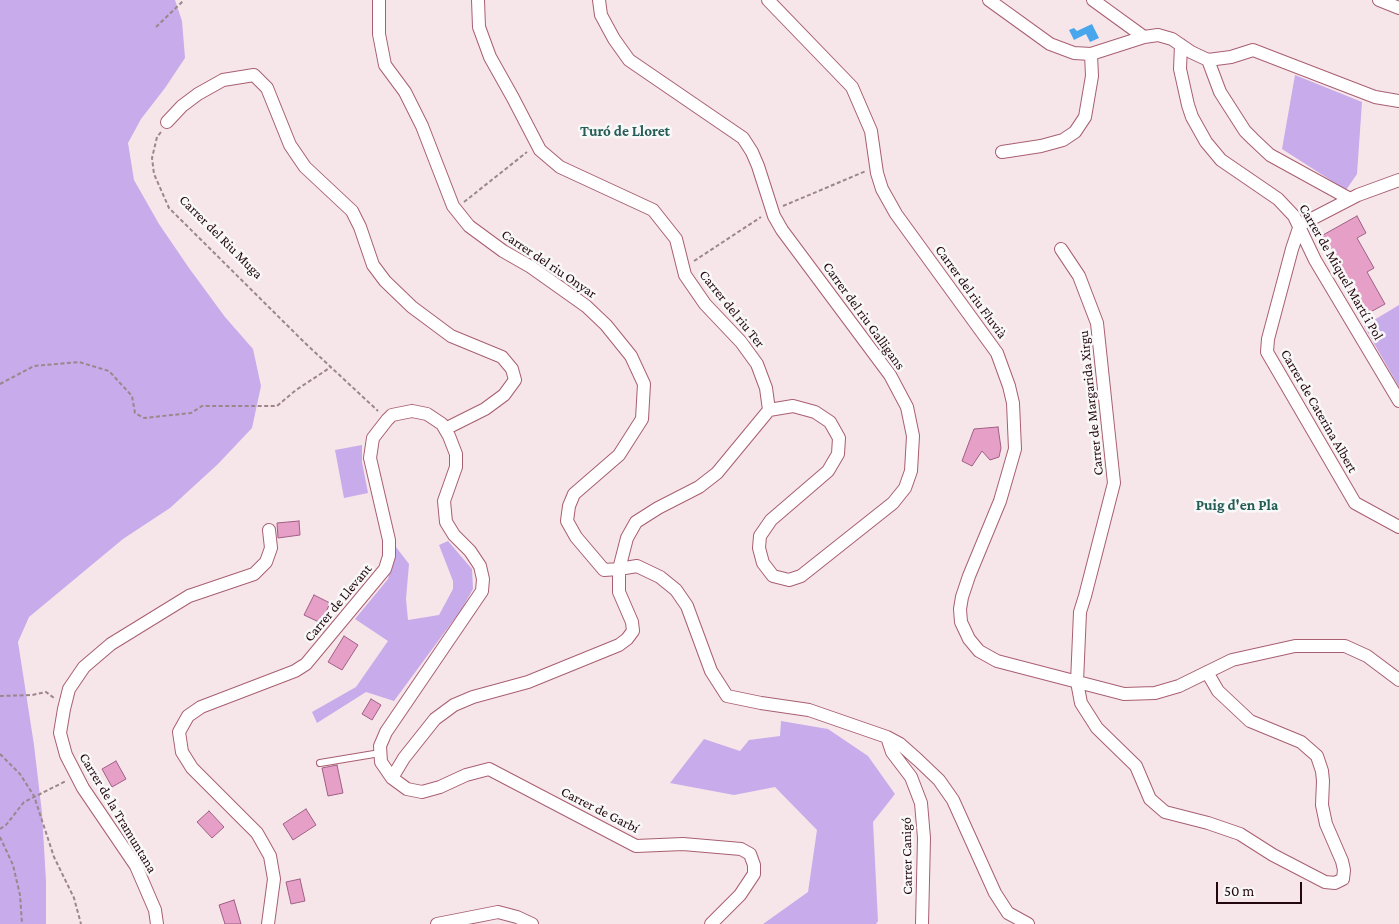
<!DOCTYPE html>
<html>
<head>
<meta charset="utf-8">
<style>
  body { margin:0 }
  #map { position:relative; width:1399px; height:924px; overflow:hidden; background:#f7e6e9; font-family:"Crimson Pro",serif }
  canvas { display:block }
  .scale { position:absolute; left:1216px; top:882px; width:86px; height:22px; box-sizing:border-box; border:2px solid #23070f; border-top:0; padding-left:6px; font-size:15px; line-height:18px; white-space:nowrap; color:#23070f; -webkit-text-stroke:4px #f8f8f8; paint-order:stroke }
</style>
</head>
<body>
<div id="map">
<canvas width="1399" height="924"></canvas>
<div class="scale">50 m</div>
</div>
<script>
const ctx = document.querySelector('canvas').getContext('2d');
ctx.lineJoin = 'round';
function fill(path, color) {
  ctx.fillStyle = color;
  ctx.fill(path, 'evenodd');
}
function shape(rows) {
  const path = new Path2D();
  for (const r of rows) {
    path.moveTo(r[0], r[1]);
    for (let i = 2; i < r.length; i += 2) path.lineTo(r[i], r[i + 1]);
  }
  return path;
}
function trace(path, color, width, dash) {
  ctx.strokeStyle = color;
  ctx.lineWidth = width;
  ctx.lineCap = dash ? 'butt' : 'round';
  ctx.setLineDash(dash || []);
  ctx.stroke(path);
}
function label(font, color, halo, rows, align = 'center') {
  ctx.font = font + ' "Crimson Pro",serif';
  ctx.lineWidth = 5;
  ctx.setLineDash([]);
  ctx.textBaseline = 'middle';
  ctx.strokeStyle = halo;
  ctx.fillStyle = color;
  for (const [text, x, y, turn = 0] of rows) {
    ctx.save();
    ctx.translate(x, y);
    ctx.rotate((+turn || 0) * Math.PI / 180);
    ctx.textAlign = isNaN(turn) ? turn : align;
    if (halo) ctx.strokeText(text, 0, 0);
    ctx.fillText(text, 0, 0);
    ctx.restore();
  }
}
fill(shape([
  [0,0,175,0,182,21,185,58,165,88,141,119,128,143,134,180,159,224,189,268,225,317,253,349,261,386,252,428,218,464,170,508,123,539,29,617,18,642,34,745,42,813,46,881,46,924,0,924],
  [1295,75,1362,102,1357,174,1346,190,1282,149],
  [1399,305,1399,387,1364,326],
  [362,445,362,462,368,493,344,498,335,450],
  [448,541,472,569,473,589,461,610,394,701,366,692,317,723,312,712,356,687,388,641,355,619,388,579,396,547,409,564,406,599,408,620,439,615,453,589,453,581,439,545],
  [781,721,828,729,868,756,895,794,873,822,878,921,876,924,763,924,808,892,817,830,775,787,734,795,670,783,704,739,740,751,749,740,780,736]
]), '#c7abea');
fill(shape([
  [1092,24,1099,38,1090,42,1086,34,1074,40,1069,30,1074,28,1077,31]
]), '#48a6ed');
const building = shape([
  [1357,216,1366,233,1357,238,1374,268,1367,272,1385,304,1365,315,1337,265,1339,264,1323,235,1357,216],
  [998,427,1001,448,999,457,990,460,982,451,972,466,962,461,974,429,998,427],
  [299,521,300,535,278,538,277,523,299,521],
  [314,595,330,603,321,623,304,615,314,595],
  [344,636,358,645,342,670,328,662,344,636],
  [371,699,381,705,372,720,362,714,371,699],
  [116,761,126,779,112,787,102,769,116,761],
  [337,765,343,793,328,796,322,768,337,765],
  [306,809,316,825,293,840,283,824,306,809],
  [209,811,224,827,212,838,197,822,209,811],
  [300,879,305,901,291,904,286,882,300,879],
  [234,900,241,924,225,924,219,905,234,900]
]);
fill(building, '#e6a0c8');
trace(building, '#9f5f84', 1);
const service = shape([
  [320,763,380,753]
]);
const minor = shape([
  [379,0,379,34,385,65,405,92,422,126,453,206,469,226,503,251,531,267,586,306,606,325,631,356,644,384,642,419,619,455,574,494,569,506,567,521,576,537,604,570,619,569,627,538,636,522,658,508,699,487,717,473,769,410,766,388,757,364,741,342,705,304,685,275,676,239,653,210,560,167,540,150,513,98,490,57,479,27,478,0],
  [599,0,601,15,614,39,629,60,743,138,752,152,758,166,774,216,782,230,890,375,907,407,913,436,911,471,905,488,893,503,801,576,789,580,773,576,763,563,759,548,760,536,771,520,828,471,838,454,839,438,830,422,815,412,793,406,769,410],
  [768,0,852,87,871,131,877,173,882,189,896,214,997,353,1009,386,1013,403,1015,449,1000,501,969,576,962,597,960,609,961,622,969,639,979,651,997,661,1124,694,1155,693,1179,686,1232,660,1295,646,1345,646,1367,656,1399,680],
  [989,0,1050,44,1074,53,1091,54,1144,37,1158,35,1172,39,1191,52,1208,60,1231,57,1253,50,1375,97,1399,101],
  [1093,0,1144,37],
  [1379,0,1399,8],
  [1181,45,1180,69,1188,105,1192,117,1206,142,1221,160,1278,199,1294,216,1315,260,1399,401],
  [1208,60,1220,92,1245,131,1253,139,1270,155,1350,199],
  [167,122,182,106,198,94,223,80,254,75,267,88,290,145,305,167,352,211,360,227,373,265,385,281,412,307,451,336,502,357,512,369,515,380,504,395,485,409,445,429],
  [1002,152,1041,146,1063,140,1075,132,1085,117,1092,76,1091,54],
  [1399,180,1358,195,1300,225,1292,249,1268,339,1267,352,1355,503,1399,527],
  [1061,249,1079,276,1097,323,1114,483,1085,596,1080,612,1077,682,1081,703,1097,728,1136,766,1150,799,1165,812,1208,823,1240,834,1273,855,1325,882,1335,883,1343,879,1344,870,1342,861,1326,824,1322,805,1323,781,1322,771,1317,756,1301,742,1250,721,1218,691,1207,672],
  [887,737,892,752,911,777,921,803,924,838,922,924],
  [392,778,404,758,435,719,454,705,473,697,528,682,619,645,627,639,633,631,632,622,619,592,619,569,637,566,660,577,676,590,687,606,711,671,727,696,761,703,809,710,887,737,900,744,918,760,939,780,953,800,995,893,1008,913,1028,924],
  [157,924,155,910,136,866,83,788,66,755,60,733,64,709,69,689,84,667,111,644,189,596,254,574,266,562,271,548,269,530],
  [268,924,274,879,270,856,257,833,192,768,182,752,179,732,188,716,201,707,295,671,306,664,385,569,389,556,389,540,370,458,373,438,387,420,392,415,412,411,427,414,442,424,449,436,456,454,456,467,444,501,446,522,454,535,470,551,480,566,483,579,482,591,386,732,380,746,381,762,392,778,407,789,422,792,440,787,466,775,489,769,636,846,683,844,741,849,750,854,754,865,754,874,740,895,711,924],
  [437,924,498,912,517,917,532,924]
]);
trace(service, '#a85f71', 8);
trace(minor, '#a85f71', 14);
trace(shape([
  [156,27,184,0],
  [161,132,157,137,152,158,154,174,169,208,305,343,378,411],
  [464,202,527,152],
  [783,206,866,171],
  [694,261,761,217],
  [0,384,34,366,79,362,109,371,132,396,135,413,144,418,191,413,202,406,277,406,296,390,331,367],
  [0,696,32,695,46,692,54,698],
  [0,754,20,774,34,796,54,857,74,898,81,924],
  [0,829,6,825,24,802,66,781],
  [0,837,13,865,20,895,22,924]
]), '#9c868b', 2, [4, 2.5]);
trace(service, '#fff', 6);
trace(minor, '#fff', 12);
label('14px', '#23070f', '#f8f8f8', [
  ["Carrer del Riu Muga",221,237,45],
  ["Carrer del riu Onyar",549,264,34],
  ["Carrer de Miquel Martí i Pol",1341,272,60],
  ["Carrer del riu Fluvià",971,292,54],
  ["Carrer del riu Ter",732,309,51],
  ["Carrer del riu Galligans",864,316,54],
  ["Carrer de Margarida Xirgu",1091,403,-96],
  ["Carrer de Caterina Albert",1319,411,60],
  ["Carrer de Llevant",338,603,-50],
  ["Carrer de Garbí",600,810,27],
  ["Carrer de la Tramuntana",118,813,59],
  ["Carrer Canigó",907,856,-91]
]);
label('bold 15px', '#245c56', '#f8f8f8', [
  ["Turó de Lloret",625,131],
  ["Puig d'en Pla",1237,505]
]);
</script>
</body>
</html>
